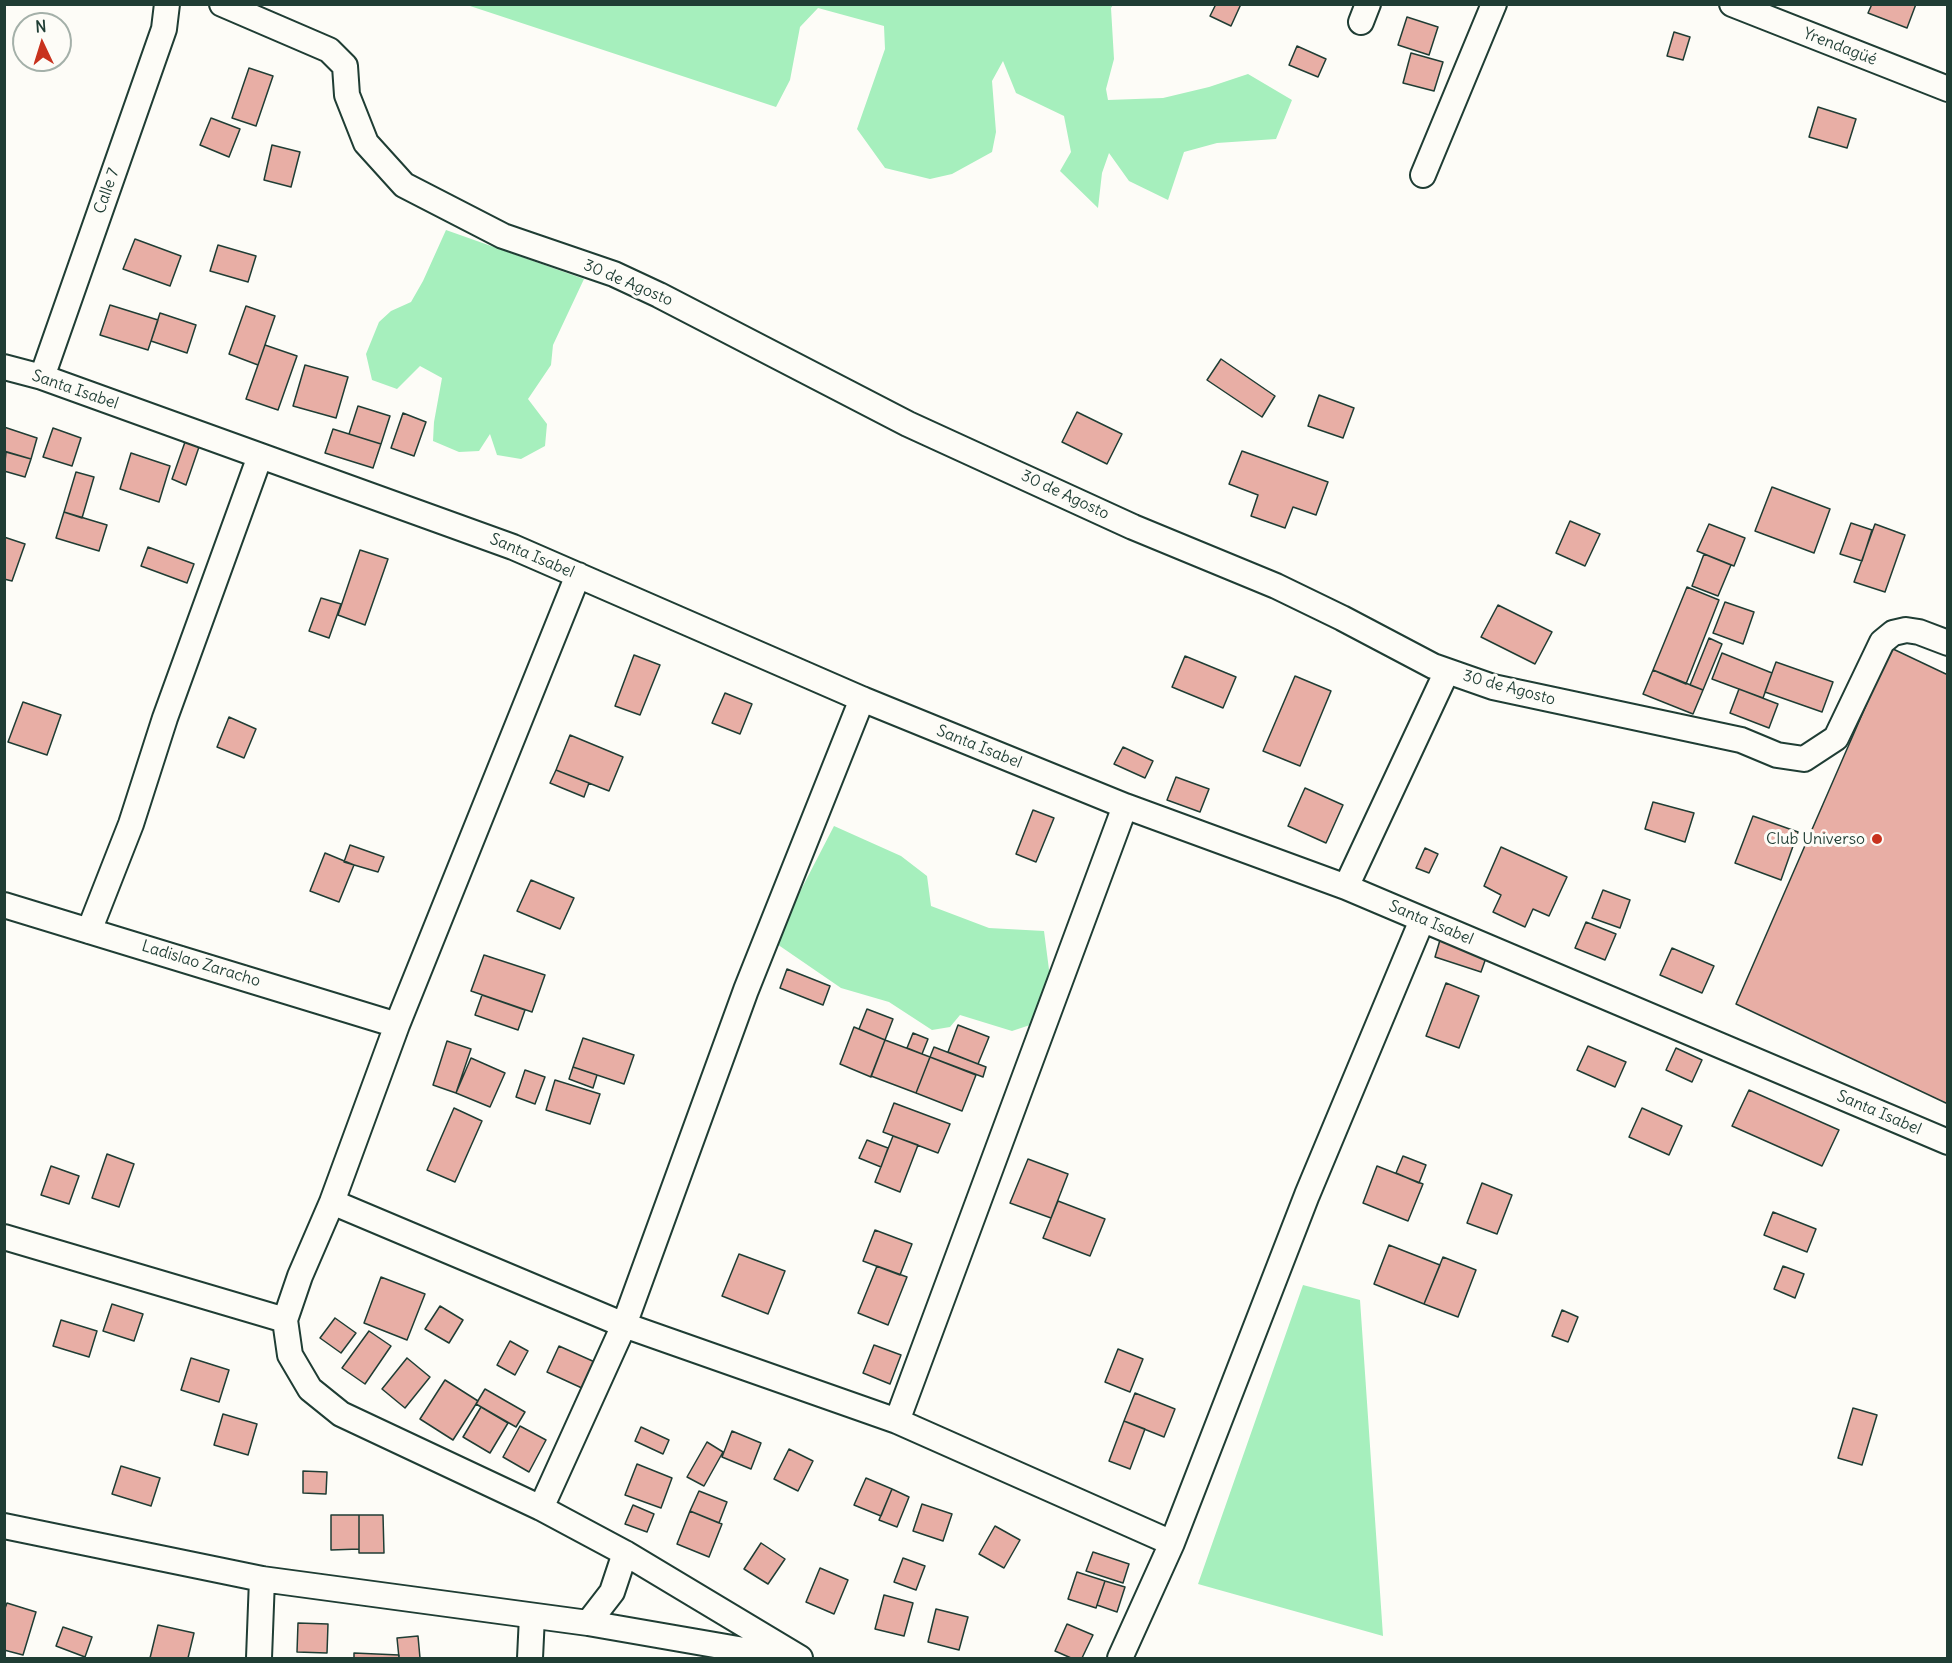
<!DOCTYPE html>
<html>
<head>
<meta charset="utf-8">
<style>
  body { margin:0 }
  #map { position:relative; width:1952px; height:1663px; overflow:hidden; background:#fdfcf7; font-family:Delius,sans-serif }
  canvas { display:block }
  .frame { position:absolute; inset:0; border:6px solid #1f3d34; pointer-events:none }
  .north { position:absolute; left:12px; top:12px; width:60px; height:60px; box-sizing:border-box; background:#fdfcf7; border:2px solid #a4b0a9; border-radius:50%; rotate:356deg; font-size:16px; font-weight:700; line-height:24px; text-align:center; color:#1f3d34 }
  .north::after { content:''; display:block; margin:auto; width:21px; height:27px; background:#c8321e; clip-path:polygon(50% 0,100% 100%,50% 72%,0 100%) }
</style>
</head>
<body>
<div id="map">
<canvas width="1952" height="1663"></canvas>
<div class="frame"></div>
<div class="north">N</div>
</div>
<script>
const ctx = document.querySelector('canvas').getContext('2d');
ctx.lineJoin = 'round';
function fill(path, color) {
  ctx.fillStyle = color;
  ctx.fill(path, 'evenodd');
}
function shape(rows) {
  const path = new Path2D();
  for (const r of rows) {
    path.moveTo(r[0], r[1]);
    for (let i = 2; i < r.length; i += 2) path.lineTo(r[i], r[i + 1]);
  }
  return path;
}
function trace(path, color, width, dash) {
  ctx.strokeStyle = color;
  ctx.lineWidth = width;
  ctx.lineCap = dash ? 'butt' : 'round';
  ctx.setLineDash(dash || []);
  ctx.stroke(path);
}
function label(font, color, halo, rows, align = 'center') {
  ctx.font = font + ' Delius,sans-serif';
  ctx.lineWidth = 6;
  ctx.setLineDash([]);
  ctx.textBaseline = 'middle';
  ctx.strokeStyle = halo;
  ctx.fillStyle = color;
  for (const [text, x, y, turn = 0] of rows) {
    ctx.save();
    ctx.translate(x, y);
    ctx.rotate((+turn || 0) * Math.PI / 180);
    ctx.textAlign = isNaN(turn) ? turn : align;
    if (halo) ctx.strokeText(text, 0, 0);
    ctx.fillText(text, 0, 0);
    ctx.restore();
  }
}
fill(shape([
  [467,5,1113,5,1111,8,1114,59,1106,89,1108,100,1163,98,1209,87,1248,74,1292,100,1276,139,1217,143,1184,152,1168,200,1129,181,1109,153,1102,173,1098,208,1060,171,1071,152,1064,116,1016,93,1003,61,992,81,996,132,992,152,952,174,930,179,885,168,857,129,885,49,884,26,818,8,800,27,790,80,776,107],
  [446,230,584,279,553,345,551,365,528,399,547,424,545,446,521,459,497,455,490,434,479,451,459,452,433,441,434,422,442,378,420,366,397,389,372,380,366,354,379,322,391,311,411,302,423,281],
  [834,826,901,856,927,876,931,906,989,928,1044,931,1051,985,1030,1025,1012,1031,960,1015,950,1027,932,1030,889,1002,841,988,774,942],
  [1303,1285,1360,1300,1383,1636,1198,1584]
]), '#a6efbd');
const building = shape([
  [1216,4,1241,4,1231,26,1210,16,1216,4],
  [1872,4,1916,4,1907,28,1868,13,1872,4],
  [1407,17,1438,27,1429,55,1398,45,1407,17],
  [1674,32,1690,37,1683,60,1667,56,1674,32],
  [1297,46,1326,59,1318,77,1289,65,1297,46],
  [1411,53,1443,62,1434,91,1403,83,1411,53],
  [249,68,273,76,256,126,232,118,249,68],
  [1818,107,1856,119,1847,148,1809,137,1818,107],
  [211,118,240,129,229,157,200,145,211,118],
  [272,145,300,152,291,187,264,180,272,145],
  [135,239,181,256,170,286,123,269,135,239],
  [218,245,256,256,248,282,210,271,218,245],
  [110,305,158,320,148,350,100,335,110,305],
  [246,306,275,316,258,365,229,354,246,306],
  [160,313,196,325,187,353,151,341,160,313],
  [265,345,297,356,278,410,246,399,265,345],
  [1221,359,1275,396,1262,417,1207,380,1221,359],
  [305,365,348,377,336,418,293,406,305,365],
  [1319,395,1354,408,1343,438,1308,426,1319,395],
  [358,406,390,416,381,444,349,434,358,406],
  [1077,412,1122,434,1107,464,1062,442,1077,412],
  [403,413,426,422,414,456,391,448,403,413],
  [4,427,37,438,31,459,4,451,4,427],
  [53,428,81,438,72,466,43,457,53,428],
  [333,429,381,444,373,468,325,453,333,429],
  [185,442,199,447,186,485,172,479,185,442],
  [1242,451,1328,482,1316,515,1293,507,1285,528,1251,516,1258,495,1229,484,1242,451],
  [6,452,31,459,25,477,4,471,6,452],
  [131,453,170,466,159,502,120,489,131,453],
  [76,472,94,477,82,518,64,512,76,472],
  [1772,487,1830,509,1814,553,1755,531,1772,487],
  [64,512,107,525,99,551,56,538,64,512],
  [1570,521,1600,534,1585,566,1556,553,1570,521],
  [1851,523,1872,530,1862,561,1840,554,1851,523],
  [1709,524,1745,538,1734,566,1697,551,1709,524],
  [1875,524,1905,535,1885,592,1854,582,1875,524],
  [4,537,25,544,12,581,4,579,4,537],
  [148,547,194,564,187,583,141,566,148,547],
  [360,550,388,559,365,625,338,615,360,550],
  [1704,554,1731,565,1718,596,1692,586,1704,554],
  [1687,587,1719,600,1686,684,1653,670,1687,587],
  [321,598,341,604,329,638,309,631,321,598],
  [1725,602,1754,612,1743,644,1713,633,1725,602],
  [1498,605,1552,632,1535,664,1481,637,1498,605],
  [1709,638,1722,644,1703,690,1690,685,1709,638],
  [1891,648,1948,675,1948,1104,1736,1004,1891,648],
  [1722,653,1772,673,1763,698,1712,679,1722,653],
  [634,655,660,665,640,715,615,706,634,655],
  [1185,656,1236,677,1223,708,1172,687,1185,656],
  [1776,662,1833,682,1822,712,1765,692,1776,662],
  [1653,670,1703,690,1693,714,1643,694,1653,670],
  [1295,676,1331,691,1300,766,1263,751,1295,676],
  [1739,689,1778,704,1769,728,1730,713,1739,689],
  [725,693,752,704,740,734,712,723,725,693],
  [23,702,61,715,47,755,8,742,23,702],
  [229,717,256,729,244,758,217,747,229,717],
  [570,735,623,757,609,791,556,770,570,735],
  [1123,747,1153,761,1145,778,1114,764,1123,747],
  [556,770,589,783,584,797,550,783,556,770],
  [1176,777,1209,789,1200,812,1167,800,1176,777],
  [1305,788,1343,805,1326,843,1288,826,1305,788],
  [1653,802,1694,813,1685,842,1645,829,1653,802],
  [1033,810,1054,818,1036,862,1016,854,1033,810],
  [1753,816,1798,832,1781,880,1735,863,1753,816],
  [350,845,384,857,378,872,344,862,350,845],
  [1501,847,1567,877,1549,916,1533,909,1525,927,1493,912,1501,895,1484,886,1501,847],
  [1425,848,1438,854,1429,873,1416,868,1425,848],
  [325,853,354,865,339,902,310,891,325,853],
  [531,880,574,898,560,929,517,911,531,880],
  [1603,890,1630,900,1620,928,1592,918,1603,890],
  [1586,922,1616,934,1605,960,1575,948,1586,922],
  [1440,940,1487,955,1481,972,1435,957,1440,940],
  [1672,948,1714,966,1702,993,1660,975,1672,948],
  [484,955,545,975,532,1012,471,991,484,955],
  [787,969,830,986,823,1005,780,988,787,969],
  [1446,983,1479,996,1459,1048,1426,1036,1446,983],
  [482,995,525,1010,518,1030,475,1015,482,995],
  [867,1009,893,1019,885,1040,859,1029,867,1009],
  [958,1025,989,1037,978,1064,948,1052,958,1025],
  [854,1027,885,1040,871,1077,840,1064,854,1027],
  [913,1033,928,1039,922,1054,907,1048,913,1033],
  [583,1038,634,1055,624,1084,573,1067,583,1038],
  [885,1040,930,1057,916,1093,871,1076,885,1040],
  [447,1041,471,1049,456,1093,433,1085,447,1041],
  [1588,1046,1626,1062,1615,1087,1577,1070,1588,1046],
  [934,1047,986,1067,983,1077,930,1057,934,1047],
  [1676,1048,1702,1060,1692,1082,1666,1070,1676,1048],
  [930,1057,976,1075,962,1111,916,1093,930,1057],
  [471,1058,505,1073,490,1107,456,1093,471,1058],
  [573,1067,597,1075,593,1088,569,1079,573,1067],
  [525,1070,545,1077,535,1104,516,1097,525,1070],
  [555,1080,600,1094,590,1124,546,1110,555,1080],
  [1749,1090,1839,1130,1822,1166,1732,1126,1749,1090],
  [894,1103,950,1124,938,1153,883,1132,894,1103],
  [454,1108,482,1121,455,1182,427,1170,454,1108],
  [1642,1108,1682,1126,1669,1155,1629,1137,1642,1108],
  [893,1136,918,1145,900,1192,875,1182,893,1136],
  [867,1140,888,1148,881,1167,859,1158,867,1140],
  [107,1154,134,1164,119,1207,92,1198,107,1154],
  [1403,1156,1426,1165,1419,1183,1396,1173,1403,1156],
  [1028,1159,1068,1174,1051,1218,1010,1203,1028,1159],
  [51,1166,79,1176,69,1204,41,1195,51,1166],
  [1377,1166,1423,1184,1408,1221,1363,1203,1377,1166],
  [1482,1183,1512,1195,1497,1234,1467,1223,1482,1183],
  [1058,1201,1105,1219,1090,1256,1043,1238,1058,1201],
  [1773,1212,1816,1229,1807,1252,1764,1235,1773,1212],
  [875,1230,912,1244,900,1275,863,1261,875,1230],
  [1389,1245,1440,1265,1424,1304,1374,1284,1389,1245],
  [739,1254,785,1271,768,1314,722,1296,739,1254],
  [1443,1257,1476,1270,1458,1317,1424,1304,1443,1257],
  [877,1266,907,1277,888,1325,858,1313,877,1266],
  [1783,1266,1804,1274,1795,1298,1774,1289,1783,1266],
  [381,1277,425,1294,407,1340,364,1323,381,1277],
  [112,1304,143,1314,134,1341,103,1331,112,1304],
  [440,1306,463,1320,449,1343,425,1329,440,1306],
  [1562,1310,1578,1317,1568,1342,1552,1336,1562,1310],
  [335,1318,356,1333,341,1353,320,1338,335,1318],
  [61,1320,97,1331,89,1357,53,1346,61,1320],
  [369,1331,391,1346,365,1384,342,1368,369,1331],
  [510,1341,528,1351,515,1375,497,1365,510,1341],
  [874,1345,901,1355,890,1384,863,1373,874,1345],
  [559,1346,597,1363,584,1389,547,1372,559,1346],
  [1118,1349,1143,1359,1130,1392,1105,1382,1118,1349],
  [191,1358,229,1370,219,1402,181,1390,191,1358],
  [407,1358,430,1377,405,1408,382,1389,407,1358],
  [445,1380,478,1401,453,1440,420,1419,445,1380],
  [485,1389,525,1412,516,1427,476,1404,485,1389],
  [1135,1393,1175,1409,1164,1437,1124,1421,1135,1393],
  [481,1407,508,1423,490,1453,463,1437,481,1407],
  [1853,1408,1877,1415,1862,1465,1838,1458,1853,1408],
  [223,1414,257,1424,248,1455,214,1445,223,1414],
  [1124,1421,1145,1429,1130,1469,1109,1461,1124,1421],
  [520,1426,546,1440,529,1472,503,1457,520,1426],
  [641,1427,669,1440,663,1454,635,1441,641,1427],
  [732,1431,761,1443,751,1469,722,1457,732,1431],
  [707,1442,723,1452,704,1486,687,1477,707,1442],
  [789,1449,813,1461,798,1491,774,1479,789,1449],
  [637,1464,672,1478,661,1508,625,1495,637,1464],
  [121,1466,160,1478,151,1506,112,1494,121,1466],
  [303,1471,327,1472,326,1494,303,1493,303,1471],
  [866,1478,892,1489,881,1516,854,1505,866,1478],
  [892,1489,909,1497,897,1527,879,1520,892,1489],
  [699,1491,727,1502,719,1523,690,1511,699,1491],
  [922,1504,952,1514,943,1541,913,1531,922,1504],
  [633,1505,654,1514,647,1532,625,1524,633,1505],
  [690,1511,722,1524,709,1557,677,1544,690,1511],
  [331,1515,359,1515,359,1549,331,1550,331,1515],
  [359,1515,383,1515,384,1553,359,1553,359,1515],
  [995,1526,1020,1540,1004,1568,979,1554,995,1526],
  [761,1543,785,1559,768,1584,744,1569,761,1543],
  [1093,1552,1129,1564,1123,1583,1086,1571,1093,1552],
  [903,1558,925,1566,916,1590,894,1582,903,1558],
  [820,1568,848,1580,834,1614,806,1602,820,1568],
  [1077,1572,1105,1581,1096,1608,1068,1599,1077,1572],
  [1105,1581,1125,1587,1117,1612,1097,1605,1105,1581],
  [884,1595,913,1603,904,1636,875,1629,884,1595],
  [7,1603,36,1612,23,1655,4,1650,4,1611,7,1603],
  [936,1609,968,1617,959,1650,928,1642,936,1609],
  [298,1623,328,1624,327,1653,297,1652,298,1623],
  [1067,1624,1093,1635,1082,1658,1071,1658,1055,1651,1067,1624],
  [158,1625,194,1633,188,1658,150,1658,158,1625],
  [63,1627,92,1637,85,1657,56,1646,63,1627],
  [418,1636,420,1658,399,1658,397,1638,418,1636],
  [354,1653,399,1655,399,1658,354,1658,354,1653]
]);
fill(building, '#e8aea5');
trace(building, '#1f3d34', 1.5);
const minor = shape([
  [222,4,329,50,345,66,347,95,366,143,404,185,503,236,614,274,659,295,908,424,1133,527,1276,586,1342,618,1433,666,1493,687,1741,740,1777,755,1804,759,1836,738,1882,642,1893,633,1906,630,1919,632,1948,643],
  [1732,4,1948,89],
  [1361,22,1368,4],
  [1423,175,1494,4],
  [4,367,42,377,513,547,862,699,1125,806,1346,887,1948,1142],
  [42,377,164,29,167,4],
  [578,575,397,1025,332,1202,300,1276,285,1320,290,1355,310,1389,341,1414,541,1508,625,1553,800,1658],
  [1346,887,1447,671],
  [4,905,397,1025],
  [89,931,131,824,165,718,260,456],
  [332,1202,624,1325,897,1421,1172,1543],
  [4,1237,285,1320],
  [897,1421,1125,806],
  [541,1508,624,1325,746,990,862,699],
  [4,1526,262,1579,588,1623,790,1658],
  [588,1623,612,1592,625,1553],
  [259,1658,262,1579],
  [530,1658,532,1616],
  [1120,1658,1172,1543,1307,1195,1422,920]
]);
trace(minor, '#1f3d34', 28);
trace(minor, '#fdfcf7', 24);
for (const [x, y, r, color] of [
  [1877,839,6,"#c8321e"]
]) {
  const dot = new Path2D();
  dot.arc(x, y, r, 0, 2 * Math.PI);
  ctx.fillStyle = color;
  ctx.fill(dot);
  trace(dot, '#fdfcf7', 2);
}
label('16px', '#1f3d34', '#fdfcf7', [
  ["Yrendagüé",1840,47,21],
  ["Calle 7",107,191,-71],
  ["30 de Agosto",628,283,23],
  ["Santa Isabel",75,390,19],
  ["30 de Agosto",1065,495,25],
  ["Santa Isabel",532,556,23],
  ["30 de Agosto",1509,688,15],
  ["Santa Isabel",979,747,22],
  ["Santa Isabel",1431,923,23],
  ["Ladislao Zaracho",201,964,17],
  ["Santa Isabel",1879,1113,23]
]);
label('16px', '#1f3d34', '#fdfcf7', [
  ["Club Universo",1865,839]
], 'right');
</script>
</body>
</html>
